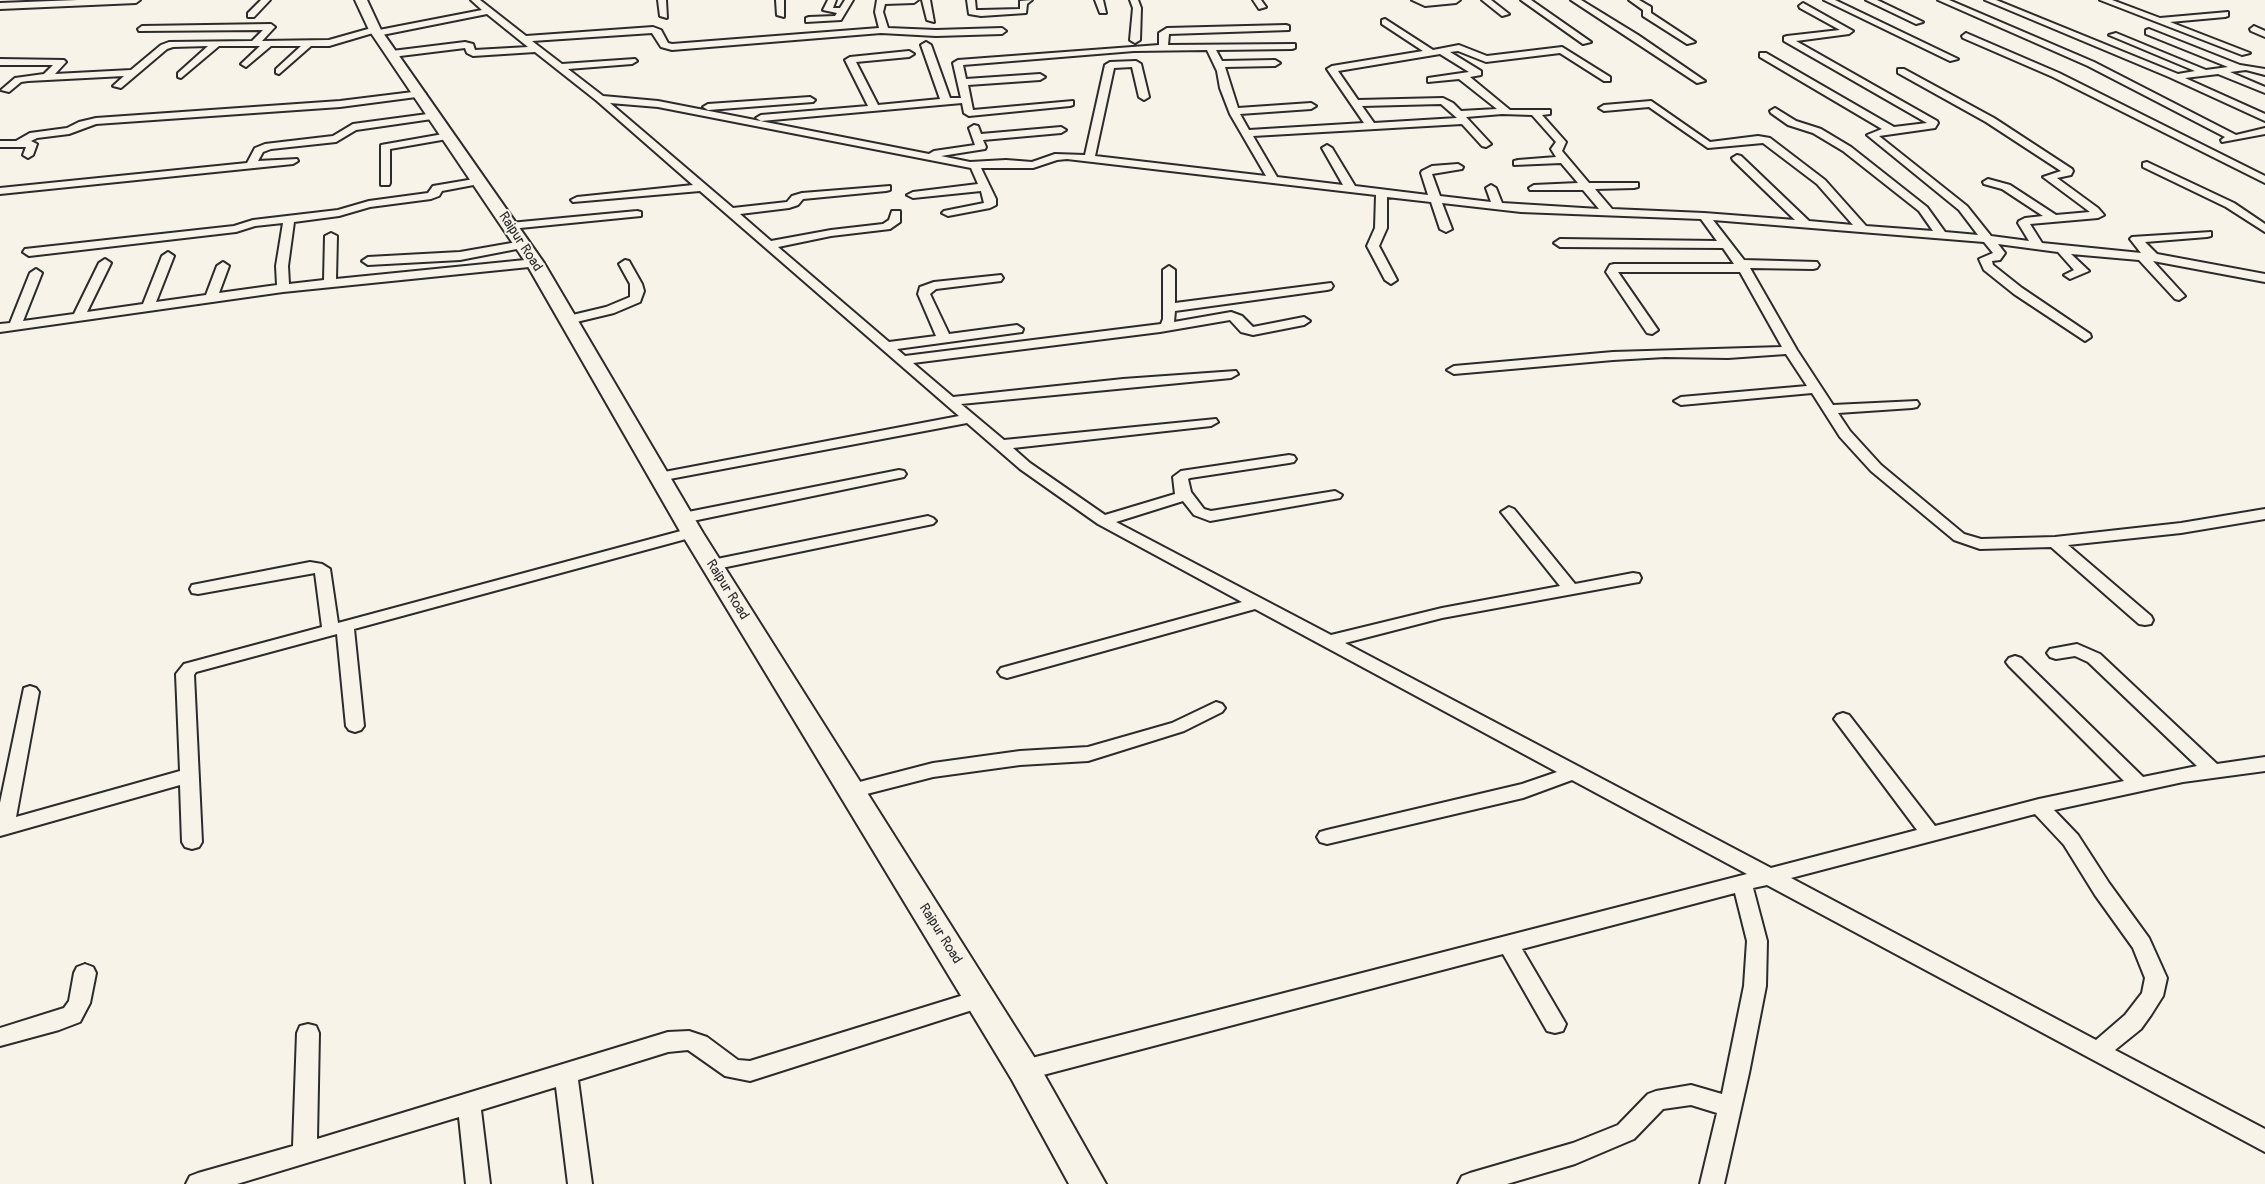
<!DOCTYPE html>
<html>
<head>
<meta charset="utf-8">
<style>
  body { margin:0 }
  canvas { display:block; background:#f7f3e8 }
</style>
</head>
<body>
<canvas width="2265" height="1184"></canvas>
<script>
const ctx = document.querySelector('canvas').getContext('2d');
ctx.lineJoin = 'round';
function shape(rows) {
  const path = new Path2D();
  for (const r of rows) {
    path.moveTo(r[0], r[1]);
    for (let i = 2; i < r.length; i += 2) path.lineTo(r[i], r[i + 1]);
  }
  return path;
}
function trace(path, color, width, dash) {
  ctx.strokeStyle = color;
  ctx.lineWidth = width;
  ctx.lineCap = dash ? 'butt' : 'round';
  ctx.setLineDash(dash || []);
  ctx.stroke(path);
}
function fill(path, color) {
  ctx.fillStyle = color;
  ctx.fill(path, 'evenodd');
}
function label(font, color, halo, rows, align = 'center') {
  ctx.font = font + ' Pangolin,sans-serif';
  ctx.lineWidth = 4;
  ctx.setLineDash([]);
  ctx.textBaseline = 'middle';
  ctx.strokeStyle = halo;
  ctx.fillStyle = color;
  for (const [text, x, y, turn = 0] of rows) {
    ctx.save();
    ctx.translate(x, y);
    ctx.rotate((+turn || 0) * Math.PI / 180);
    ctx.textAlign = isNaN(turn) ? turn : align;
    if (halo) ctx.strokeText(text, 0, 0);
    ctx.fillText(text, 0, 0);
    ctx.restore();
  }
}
const minor = shape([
  [78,0,140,0,136,3,0,9,0,3,78,0],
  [261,0,270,0,254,17,248,17,248,13,261,0],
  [471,0,480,0,526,36,653,27,661,30,668,43,672,44,879,28,875,12,877,0,918,0,914,3,885,4,883,12,888,28,936,30,1002,28,1006,31,1002,34,936,36,881,33,672,50,661,47,652,33,532,41,562,64,635,59,637,61,632,64,568,69,603,96,658,101,929,154,934,151,975,145,969,128,974,125,978,126,981,134,1061,127,1066,130,1061,133,983,140,986,147,985,149,941,156,970,162,1006,160,1032,162,1055,154,1085,155,1105,65,1110,62,1136,61,1141,64,1149,97,1144,100,1139,97,1132,67,1114,68,1095,156,1266,176,1230,114,1220,88,1217,71,1207,50,1134,51,963,65,966,79,1040,74,1045,77,1040,80,968,85,973,110,1073,101,1073,105,1070,106,969,116,964,113,962,103,761,121,756,118,761,115,868,106,845,60,850,57,909,51,914,54,909,57,856,62,878,105,940,99,921,45,926,42,931,45,950,98,961,98,953,63,958,60,1159,45,1159,33,1167,28,1286,25,1289,26,1289,30,1169,34,1168,45,1295,44,1295,48,1292,49,1216,50,1222,61,1275,60,1280,63,1275,66,1225,67,1238,108,1311,103,1316,106,1311,109,1240,114,1249,130,1364,123,1327,69,1332,66,1423,51,1382,24,1382,20,1385,19,1433,50,1459,45,1487,56,1562,47,1610,77,1610,81,1604,81,1560,53,1486,62,1458,51,1450,52,1481,71,1481,75,1470,77,1510,110,1550,110,1550,114,1542,115,1566,142,1562,151,1589,183,1638,183,1638,187,1634,188,1595,189,1612,209,1704,213,1795,220,1733,160,1732,158,1737,155,1741,156,1809,221,1853,225,1817,184,1763,143,1708,148,1649,107,1604,111,1599,108,1604,105,1651,101,1710,142,1758,136,1770,138,1825,180,1866,226,1933,231,1919,211,1843,151,1813,133,1788,125,1771,113,1770,111,1775,108,1796,121,1821,129,1851,147,1927,207,1945,232,1978,235,1959,210,1867,135,1882,129,1760,57,1760,53,1766,53,1894,127,1927,123,1784,41,1784,37,1787,36,1840,30,1800,8,1799,6,1803,3,1853,31,1849,34,1796,41,1937,121,1938,123,1935,128,1879,136,1967,206,1991,236,2029,241,2018,223,2019,221,2025,218,2043,216,2002,189,1984,184,1983,182,1988,179,2010,185,2056,215,2090,212,2043,177,2061,171,1986,122,1898,73,1898,69,1904,69,1994,118,2072,169,2073,171,2071,175,2057,178,2098,208,2104,215,2098,218,2030,224,2042,243,2141,253,2130,239,2132,237,2211,232,2211,236,2207,237,2145,242,2157,254,2265,274,2265,282,2153,261,2185,296,2179,300,2175,299,2139,260,2071,254,2089,271,2070,279,2064,275,2074,270,2058,252,1998,244,2005,253,2000,260,1992,261,1993,265,2022,288,2090,334,2091,337,2085,341,2014,294,1984,270,1979,259,1993,253,1984,242,1713,220,1744,260,1817,262,1819,265,1817,268,1813,269,1750,268,1797,350,1833,405,1917,401,1919,404,1917,407,1912,408,1838,413,1850,431,1881,465,1964,534,1981,539,2055,537,2181,523,2265,509,2265,519,2181,533,2068,545,2151,616,2153,620,2151,624,2145,625,2139,624,2051,547,1980,549,1954,540,1871,471,1840,437,1812,393,1681,405,1674,401,1681,397,1807,386,1786,354,1728,358,1665,357,1613,360,1454,374,1447,370,1454,366,1613,352,1782,347,1740,272,1618,272,1658,330,1652,334,1647,333,1606,272,1610,265,1614,264,1734,264,1723,248,1560,247,1554,243,1560,239,1717,241,1701,219,1521,212,1442,203,1452,229,1446,232,1440,229,1431,202,1387,197,1387,228,1379,246,1397,280,1391,284,1385,280,1367,246,1375,228,1376,195,1067,159,1057,160,1033,168,981,168,996,199,996,205,990,208,948,216,942,213,944,211,984,203,981,191,913,198,907,195,913,192,978,184,971,168,658,107,610,103,733,208,787,202,792,196,802,193,890,186,890,190,886,191,803,199,798,205,789,208,740,214,771,241,831,230,883,224,889,220,892,211,900,211,900,222,890,229,831,236,778,247,889,342,936,336,918,294,920,287,934,282,1001,275,1003,278,1001,281,936,289,930,294,949,334,1017,325,1023,329,1022,332,897,349,905,356,1161,324,1163,319,1163,270,1169,266,1175,270,1175,303,1331,283,1333,286,1331,289,1327,290,1175,311,1174,322,1231,312,1242,316,1253,327,1304,317,1310,321,1304,325,1253,335,1241,332,1230,320,1160,332,913,363,953,397,1123,379,1236,371,1238,374,1231,378,961,404,1004,440,1216,419,1218,422,1211,426,1013,448,1030,463,1105,515,1175,494,1173,477,1181,471,1289,455,1294,456,1296,459,1294,462,1289,463,1190,478,1188,479,1191,492,1204,509,1211,511,1335,491,1342,495,1340,498,1210,521,1194,515,1183,501,1116,522,1331,635,1442,608,1560,586,1501,512,1509,507,1514,509,1575,584,1633,573,1639,574,1641,578,1639,582,1633,583,1442,618,1345,643,1771,868,1917,830,1837,723,1834,719,1837,715,1843,713,1849,715,1935,826,2039,799,2124,781,2009,666,2006,662,2009,658,2015,656,2021,658,2143,777,2197,766,2088,662,2075,656,2056,659,2050,657,2047,653,2050,649,2077,644,2100,654,2217,764,2265,757,2265,771,2183,782,2054,810,2078,835,2109,883,2149,938,2167,978,2163,996,2151,1015,2141,1029,2115,1050,2265,1129,2265,1152,1767,885,1753,888,1767,941,1766,986,1749,1073,1724,1184,1700,1184,1717,1113,1691,1105,1663,1109,1634,1139,1575,1164,1507,1184,1458,1184,1462,1176,1470,1173,1573,1143,1618,1125,1648,1094,1656,1091,1691,1085,1722,1094,1744,986,1747,941,1735,893,1522,949,1566,1024,1563,1031,1555,1033,1547,1031,1503,954,1024,1080,1016,1077,1013,1070,1016,1063,1024,1060,1747,874,1572,780,1523,798,1327,844,1320,842,1317,837,1320,832,1327,830,1522,784,1557,772,1255,609,1007,678,1001,676,998,672,1001,668,1242,602,1098,524,1020,469,967,423,659,481,654,480,652,477,659,473,959,416,700,191,573,202,571,200,577,197,693,185,597,101,535,52,473,56,467,53,465,48,392,57,387,54,392,51,465,42,473,44,475,50,528,47,487,14,377,36,373,33,329,46,311,46,279,74,276,73,276,69,301,46,271,46,246,67,241,64,260,46,219,46,181,78,178,77,178,73,208,46,173,47,167,49,121,88,113,86,124,76,28,81,21,82,9,92,1,90,15,78,44,74,53,65,0,65,0,59,64,60,66,62,55,74,131,70,161,45,169,42,252,41,263,30,139,31,138,29,142,26,271,24,275,27,262,41,329,40,375,27,379,30,482,10,471,0],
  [1440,54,1469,72,1428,78,1428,82,1459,79,1497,109,1461,111,1453,103,1443,98,1358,100,1338,71,1440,54],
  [1441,104,1457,118,1374,123,1362,106,1441,104],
  [1502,114,1532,115,1556,142,1551,149,1556,157,1518,160,1514,161,1514,165,1561,163,1578,183,1534,185,1529,188,1530,190,1583,190,1599,209,1502,203,1496,188,1491,185,1486,188,1491,202,1440,196,1432,174,1462,169,1463,167,1458,164,1432,166,1422,171,1421,173,1428,195,1355,186,1332,148,1327,145,1322,148,1343,185,1277,177,1253,136,1462,124,1482,146,1486,147,1491,144,1466,117,1502,114],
  [2035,814,2064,845,2095,895,2133,948,2145,978,2142,993,2125,1015,2096,1040,1791,878,2035,814],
  [658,0,666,0,667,18,660,16,658,0],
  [776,0,784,0,784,17,777,15,776,0],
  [828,0,836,0,833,8,840,8,845,0,853,0,841,20,806,22,806,18,809,17,835,16,837,13,823,10,828,0],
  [922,0,930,0,934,22,927,20,922,0],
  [967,0,975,0,976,10,981,10,1020,9,1020,1,1032,0,1027,4,1026,13,981,16,969,14,967,0],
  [1095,0,1103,0,1106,13,1100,13,1095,0],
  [1130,0,1138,0,1141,8,1140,40,1135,43,1130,40,1133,8,1130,0],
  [1253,0,1261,0,1266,7,1259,9,1253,0],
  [1412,0,1460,0,1456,3,1425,6,1412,0],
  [1482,0,1491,0,1509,14,1502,16,1482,0],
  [1521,0,1531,0,1591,42,1583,44,1521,0],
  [1571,0,1581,0,1638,35,1705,81,1697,83,1571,0],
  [1629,0,1639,0,1651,7,1651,13,1695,42,1687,44,1643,16,1643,10,1629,0],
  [1824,0,1835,0,1958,59,1950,61,1824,0],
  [1866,0,1877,0,1923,22,1916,24,1866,0],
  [1938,0,1949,0,2094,62,2236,135,2265,128,2265,134,2222,142,2221,140,2225,137,2088,66,1938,0],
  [1985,0,1996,0,2178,74,2195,71,2109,35,2116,33,2206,70,2228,67,2146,34,2146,30,2149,29,2240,65,2265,69,2265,75,2246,70,2230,72,2265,87,2265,93,2218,74,2185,78,2265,114,2265,121,2169,77,1985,0],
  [2100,0,2112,0,2160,18,2228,12,2228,16,2225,17,2170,22,2250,53,2242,55,2100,0],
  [2254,26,2265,31,2265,37,2251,31,2250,29,2254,26],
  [1966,33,2059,73,2265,176,2265,183,2053,77,1963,38,1962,36,1966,33],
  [421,91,426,94,424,96,340,107,96,124,69,134,37,138,31,141,37,144,33,155,28,158,23,155,26,147,0,147,0,141,16,141,30,133,67,128,79,122,96,118,340,101,421,91],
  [810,97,815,100,813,102,708,110,703,107,708,104,810,97],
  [435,113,439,114,439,118,356,130,336,142,271,149,263,152,258,161,297,159,298,161,293,164,0,194,0,188,247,163,255,148,265,144,333,136,353,124,435,113],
  [449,133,453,134,453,138,390,149,390,183,389,185,381,185,381,145,449,133],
  [2147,162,2234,203,2265,224,2265,232,2226,207,2143,167,2143,163,2147,162],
  [480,178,484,179,484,183,442,191,439,196,431,199,370,207,339,216,294,222,288,266,289,284,324,280,325,236,331,233,337,236,336,279,535,259,539,260,539,266,283,292,0,332,0,324,10,323,30,273,36,269,42,273,23,321,74,314,99,263,105,259,111,263,87,312,143,304,162,256,168,252,174,256,156,302,206,295,217,266,223,262,229,266,219,293,277,285,276,266,283,223,255,226,236,232,29,256,23,252,25,249,234,226,253,220,338,210,369,201,428,193,433,186,480,178],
  [637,211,641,212,641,216,510,229,504,226,510,223,637,211],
  [523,241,527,243,527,247,460,260,368,265,362,261,368,257,460,252,523,241],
  [625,260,629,261,642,284,644,291,640,302,614,313,568,324,564,323,562,320,564,317,606,307,630,297,630,284,619,264,625,260],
  [899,470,904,471,906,474,904,477,683,523,675,518,683,513,899,470],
  [928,516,933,518,936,521,933,524,712,570,704,565,712,560,928,516],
  [692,528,697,530,700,533,697,536,354,629,364,726,361,730,355,732,349,730,346,726,337,634,196,672,194,675,202,842,199,847,192,849,185,847,182,842,180,785,0,836,0,803,24,688,30,686,36,688,39,692,16,817,180,771,176,674,184,664,322,627,315,573,198,594,192,593,190,589,192,585,310,562,322,564,330,569,338,623,692,528],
  [1216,702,1222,704,1225,708,1222,712,1184,731,1088,761,1020,765,933,777,851,798,844,796,842,791,844,786,933,763,1020,751,1088,747,1172,723,1216,702],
  [85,964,93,967,96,973,90,1003,80,1022,59,1030,0,1046,0,1028,64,1008,69,1001,74,973,77,967,85,964],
  [980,990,988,993,991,999,988,1005,750,1081,725,1076,688,1050,668,1052,578,1080,592,1184,568,1184,556,1087,481,1110,490,1184,466,1184,459,1117,237,1184,186,1184,190,1176,198,1173,293,1146,297,1033,300,1026,308,1024,316,1026,319,1033,317,1139,668,1032,689,1031,707,1037,738,1060,750,1061,980,990]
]);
const secondary = shape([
  [355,0,367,0,381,30,544,263,703,533,1036,1060,1106,1184,1069,1184,1012,1080,681,533,526,263,369,30,355,0]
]);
trace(minor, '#2b2b2b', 4);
trace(secondary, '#2b2b2b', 4);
fill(minor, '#f7f3e8');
fill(secondary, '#f7f3e8');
label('14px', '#2b2b2b', '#f7f3e8', [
  ["Raipur Road",520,242,57],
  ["Raipur Road",727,590,58],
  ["Raipur Road",940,934,58]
]);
</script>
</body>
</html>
